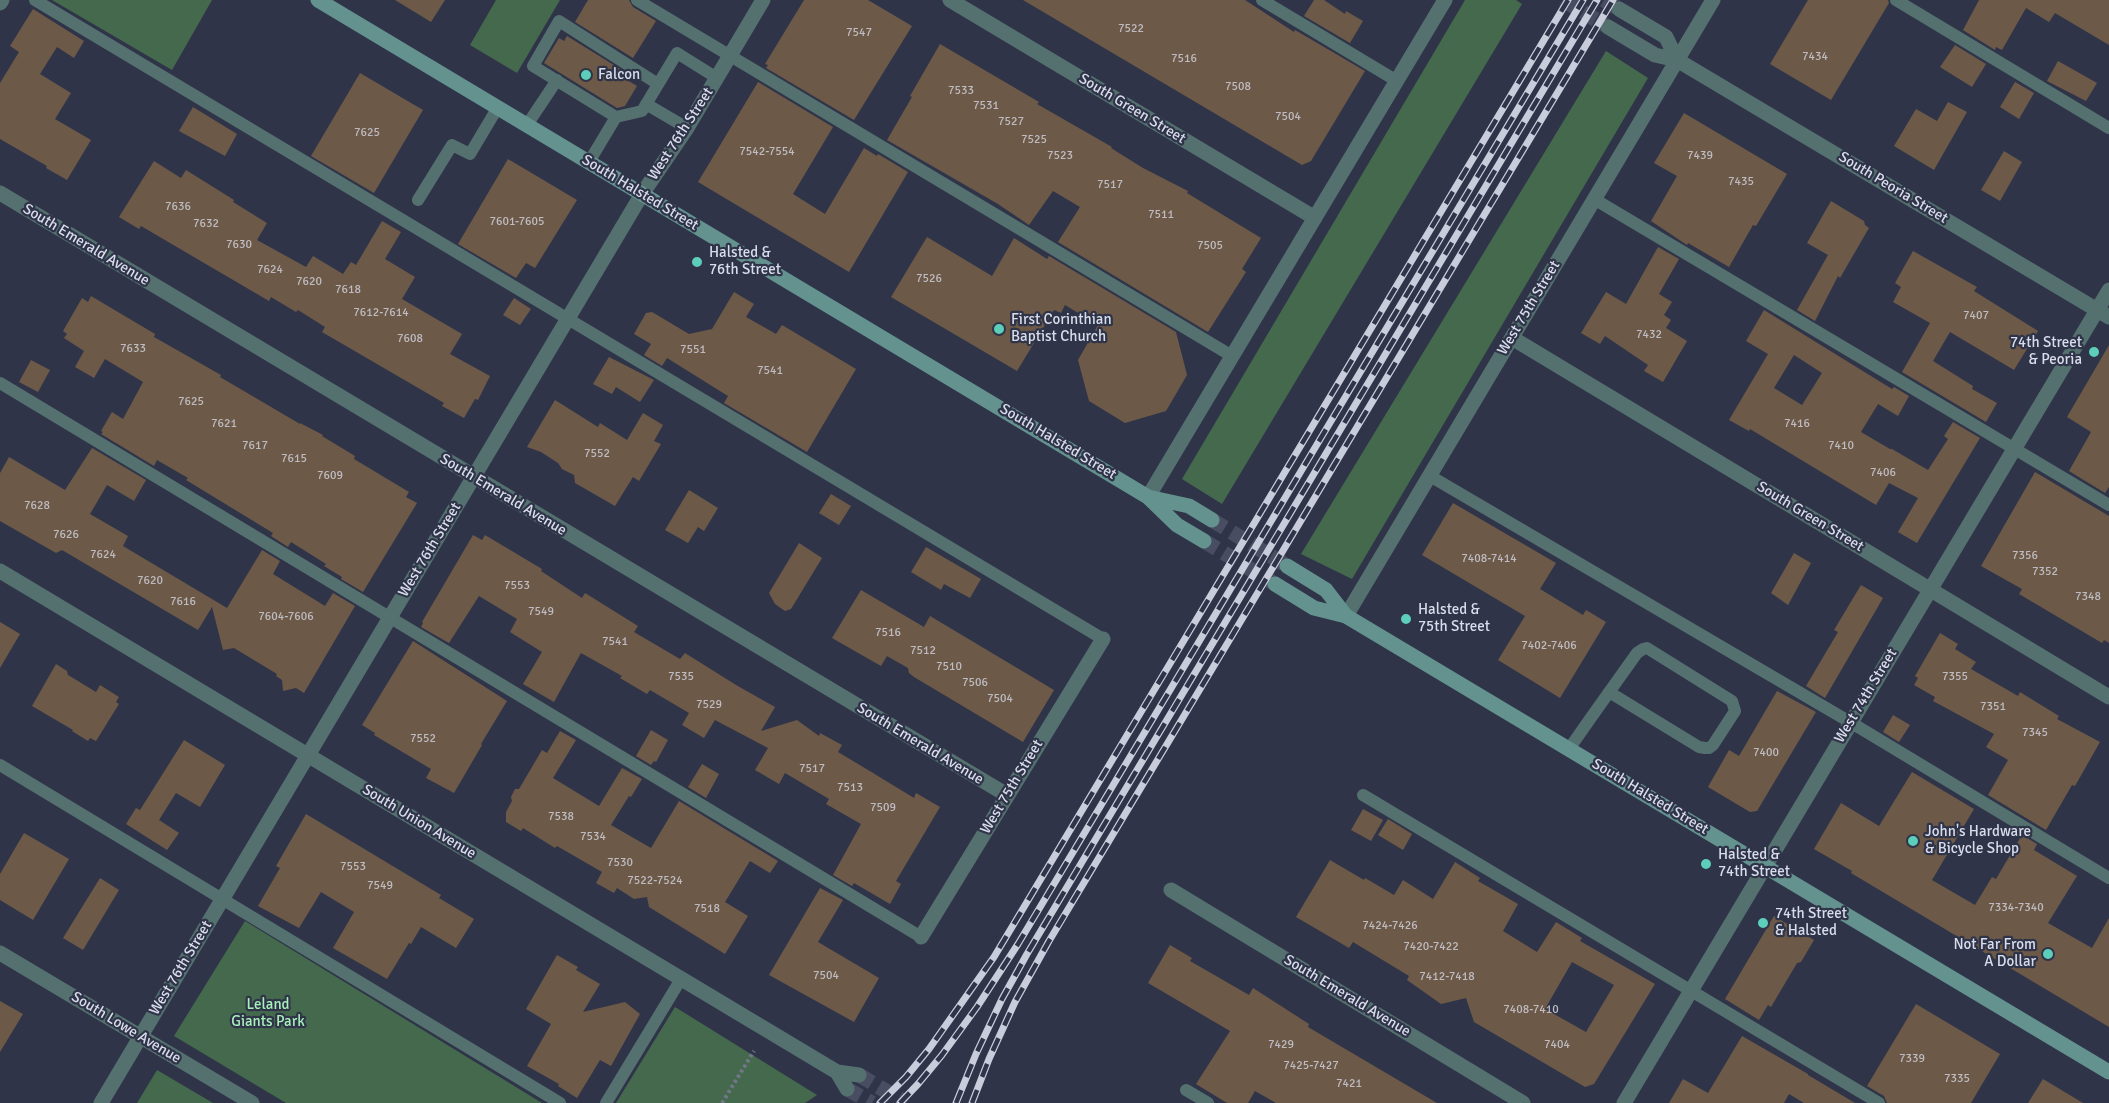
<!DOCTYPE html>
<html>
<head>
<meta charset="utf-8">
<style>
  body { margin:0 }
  canvas { display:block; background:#2f3449 }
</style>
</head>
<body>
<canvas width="2109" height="1103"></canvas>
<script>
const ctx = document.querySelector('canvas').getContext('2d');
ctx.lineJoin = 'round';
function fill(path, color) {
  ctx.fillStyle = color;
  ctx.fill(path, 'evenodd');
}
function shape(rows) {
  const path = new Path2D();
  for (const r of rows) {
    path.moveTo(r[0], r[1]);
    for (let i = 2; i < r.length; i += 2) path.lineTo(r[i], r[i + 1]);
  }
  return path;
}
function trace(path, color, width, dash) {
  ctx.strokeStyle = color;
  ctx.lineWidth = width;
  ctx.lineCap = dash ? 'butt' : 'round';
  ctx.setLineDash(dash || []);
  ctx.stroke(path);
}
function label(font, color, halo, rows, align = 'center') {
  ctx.font = font + ' Signika,sans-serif';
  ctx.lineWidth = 4.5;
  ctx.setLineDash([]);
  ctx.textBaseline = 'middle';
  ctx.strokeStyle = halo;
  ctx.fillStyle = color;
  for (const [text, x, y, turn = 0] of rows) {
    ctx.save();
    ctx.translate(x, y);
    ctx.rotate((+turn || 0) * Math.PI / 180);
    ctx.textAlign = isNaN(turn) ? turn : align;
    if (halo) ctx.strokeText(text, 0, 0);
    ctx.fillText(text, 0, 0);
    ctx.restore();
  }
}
fill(shape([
  [52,0,212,0,172,70],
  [496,0,560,0,517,73,470,45],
  [1465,0,1516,0,1522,4,1222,504,1182,479],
  [1606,51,1648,78,1352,579,1301,554],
  [245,921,542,1103,286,1103,174,1036],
  [675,1007,817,1095,805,1103,616,1103],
  [157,1070,213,1103,137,1103]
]), '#44694d');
fill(shape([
  [395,0,445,0,431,22],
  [588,0,629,0,633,7,656,21,633,58,575,22],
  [804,0,868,0,912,26,854,120,766,68,768,65,765,64],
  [1023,0,1245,0,1294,32,1295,30,1365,71,1311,161,1302,165],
  [1314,0,1324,0,1345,14,1346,11,1363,21,1350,43,1304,16],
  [1808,0,1888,0,1889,3,1831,100,1770,64],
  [1979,0,2109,0,2109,45,2055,13,2049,22,2026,8,2002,50,1996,47,1995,50,1963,30],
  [33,9,84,41,74,58,57,47,40,74,71,93,55,119,91,140,67,180,46,168,47,166,0,139,0,83,19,52,10,46],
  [567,36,625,72,622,77,637,86,625,106,617,108,544,63,559,38,564,41],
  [940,44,1039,102,1037,104,1112,147,1111,148,1143,168,1188,191,1187,193,1261,238,1242,269,1246,272,1208,332,1058,242,1080,207,1053,191,1029,225,998,204,887,140,912,97,910,96],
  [1955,45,1986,64,1972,87,1940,67],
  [2058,61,2097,83,2086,101,2047,81],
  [360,73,423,110,374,193,311,156],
  [758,82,833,127,793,194,825,214,864,148,877,156,878,154,908,172,849,272,698,182],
  [2015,82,2034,93,2019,119,2000,107],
  [1948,102,1967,112,1934,170,1894,146,1916,109,1937,121],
  [193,107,237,134,225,156,179,131],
  [1684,113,1787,174,1756,226,1753,225,1729,267,1688,243,1687,245,1651,221,1677,176,1654,163],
  [2004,151,2022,162,2000,201,1981,190],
  [508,159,577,200,535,268,526,263,516,278,458,244],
  [154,161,181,178,186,170,234,200,233,202,267,223,257,240,306,267,313,256,343,274,351,262,356,265,382,221,401,232,385,259,415,277,402,299,462,334,450,354,490,376,478,400,475,399,464,418,442,406,444,403,322,332,325,327,298,310,296,312,271,297,269,301,141,226,139,229,119,217],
  [1831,201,1864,221,1865,225,1869,228,1840,278,1838,276,1815,321,1797,310,1828,255,1807,243],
  [927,237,992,276,1014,238,1047,259,1049,256,1176,332,1187,375,1166,411,1125,423,1089,401,1078,360,1098,325,1065,305,1061,313,1054,310,1017,371,891,297],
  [1658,247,1679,259,1659,294,1672,302,1664,315,1671,320,1666,328,1687,341,1663,382,1644,371,1648,365,1605,336,1600,344,1581,333,1606,292,1626,304],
  [1913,251,1977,287,1974,291,2038,331,2014,370,1950,332,1933,361,1973,386,1972,389,1997,403,1986,422,1902,372,1930,323,1893,302,1901,287,1895,283],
  [734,292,754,304,746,317,776,334,782,325,856,369,807,452,724,403,728,396,667,358,662,366,644,355,651,344,634,334,646,313,652,312,689,334,712,329],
  [91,296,155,334,154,337,221,375,220,377,300,424,300,423,323,435,322,436,355,456,354,459,409,492,406,497,417,503,363,592,341,579,342,577,324,566,326,564,291,542,288,547,271,536,273,533,186,480,188,478,157,460,154,466,101,434,103,432,101,431,112,412,123,419,143,382,105,359,94,378,75,367,84,351,64,338,67,334,63,331,82,298,88,302],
  [514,298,531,309,520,325,503,315],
  [1764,310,1892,389,1894,387,1909,396,1898,416,1878,404,1861,432,1890,449,1892,449,1928,470,1948,439,1944,436,1953,422,1980,438,1917,543,1898,532,1918,498,1889,483,1876,505,1750,429,1749,431,1729,420,1768,354,1746,341],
  [1794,355,1822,373,1802,405,1774,388],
  [2109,345,2109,487,2105,493,2069,471,2091,432,2067,417],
  [609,357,654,380,640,402,616,387,612,394,593,384],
  [31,360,50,370,38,392,19,382],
  [555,400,598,427,600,423,627,440,643,413,663,425,654,441,661,444,639,481,633,477,615,506,575,483,574,475,562,469,558,463,541,452,527,447],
  [92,448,146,480,134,501,107,485,90,514,128,536,123,546,227,608,262,550,280,561,273,574,325,606,333,593,355,606,304,693,296,688,283,691,282,680,276,676,277,674,234,648,223,650,212,607,198,630,62,550,56,553,0,521,0,473,9,457,65,490],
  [2035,472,2109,516,2109,643,2104,640,2102,643,2019,594,2022,589,1981,566],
  [689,490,718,508,704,531,698,527,688,543,665,530],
  [831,494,851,506,839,525,819,513],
  [1453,503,1556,563,1540,589,1583,615,1586,610,1606,622,1560,698,1498,660,1525,616,1422,555],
  [473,535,482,540,485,535,542,569,541,571,582,598,585,593,638,626,634,632,680,659,685,653,736,685,775,707,761,731,797,720,819,736,820,733,842,745,838,752,873,773,914,798,916,793,940,807,896,881,901,884,890,904,854,883,852,886,833,875,861,824,826,804,829,799,785,773,779,784,755,770,768,748,715,720,704,738,682,725,689,713,650,690,647,694,620,678,622,676,581,653,554,702,523,684,542,652,510,632,517,619,479,596,449,643,421,627,423,623,422,622],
  [799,543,822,558,791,609,785,611,775,604,769,593],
  [926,547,981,579,970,598,944,584,941,590,911,572],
  [1794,553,1811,563,1788,605,1771,593],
  [1861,585,1883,598,1825,698,1806,686,1838,632,1834,630],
  [861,590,924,627,930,616,1054,690,1023,742,914,677,909,673,908,668,887,656,881,666,832,638],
  [0,622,20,634,0,668],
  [1940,633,1958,644,1955,649,1976,662,1971,669,2018,696,2020,692,2059,716,2057,719,2100,742,2075,786,2072,785,2046,830,1988,795,2008,760,1986,747,1994,734,1933,701,1935,697,1914,685,1918,678,1915,676],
  [413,641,507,701,481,744,482,745,454,793,426,778,431,769,374,735,375,733,362,725],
  [56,664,67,671,68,675,96,692,100,685,119,697,116,702,119,704,96,741,90,738,88,741,72,731,73,730,32,706],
  [1777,691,1816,712,1757,811,1750,812,1708,787,1729,750,1739,756],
  [1893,715,1910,725,1899,742,1883,732],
  [651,730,668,740,656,762,654,761,651,765,636,756],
  [560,731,576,740,553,778,599,806,622,768,642,779,631,797,629,796,611,825,651,848,679,801,778,861,770,873,750,861,725,902,748,916,725,954,649,907,647,897,634,899,617,888,614,893,596,883,602,872,557,846,555,848,523,828,521,831,506,822,506,812,512,801,511,797,515,789,519,789,542,750,547,753],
  [184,740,225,765,200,807,176,793,159,820,179,833,167,850,126,824,136,808,140,810],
  [702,764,719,774,706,798,688,787],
  [1912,772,1974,809,1932,880,1975,905,1992,877,1996,879,2022,835,2037,844,2034,850,2077,876,2048,923,2092,948,2109,918,2109,1027,1851,873,1852,871,1814,849,1841,803,1879,826],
  [1363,809,1383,820,1371,841,1351,830],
  [306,814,441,895,439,898,474,919,456,948,421,927,411,944,409,943,387,979,333,948,354,912,321,892,299,928,258,906,280,868,276,866],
  [1388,819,1412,834,1403,850,1378,835],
  [24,833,69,859,33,920,0,900,0,874],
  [1330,860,1364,880,1365,878,1394,895,1403,880,1433,899,1455,862,1480,878,1478,881,1518,904,1503,931,1537,952,1556,922,1582,938,1580,941,1655,984,1594,1084,1585,1087,1474,1022,1466,998,1441,1004,1407,980,1409,976,1353,942,1349,948,1296,917],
  [1572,962,1614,985,1586,1032,1545,1009],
  [100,878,119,890,83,950,63,938],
  [820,888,843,900,818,942,879,978,854,1022,769,975],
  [1774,916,1814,940,1801,962,1797,963,1771,1007,1768,1005,1759,1020,1725,999],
  [1170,945,1192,958,1190,961,1249,995,1253,988,1309,1024,1308,1027,1437,1103,1276,1103,1255,1091,1248,1103,1227,1103,1196,1084,1230,1031,1148,983],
  [557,955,578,967,576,970,600,984,583,1012,625,1002,640,1014,611,1066,600,1060,577,1098,558,1086,559,1084,527,1066,551,1024,526,1009],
  [0,1001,23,1014,0,1052],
  [1916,1004,2000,1054,1971,1103,1887,1103,1884,1096,1867,1086],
  [1742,1036,1808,1074,1808,1075,1855,1103,1804,1103,1789,1094,1784,1103,1669,1103,1683,1079,1708,1093],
  [2043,1079,2083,1103,2028,1103]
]), '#6d5947');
trace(shape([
  [1563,0,1608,27],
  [1604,0,1619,9],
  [859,1075,906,1103],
  [847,1089,872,1103]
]), '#484d61', 15, [15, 8]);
trace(shape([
  [1212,520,1287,566],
  [1204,541,1275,584]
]), '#484d61', 15, [15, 8]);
trace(shape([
  [722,1103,754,1051]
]), '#727789', 4, [3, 3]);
trace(shape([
  [35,0,1103,639],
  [637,0,1232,356],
  [1262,0,1397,81],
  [1896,0,2109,128],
  [646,104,687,128],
  [616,117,533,66,559,21,658,84],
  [527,125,557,80],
  [589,162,616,117,642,111,677,53,717,78],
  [1594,199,2109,505],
  [418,200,452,145,470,154,498,107],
  [0,383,921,937],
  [1430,476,1850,722,2109,878],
  [1569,749,1590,719,1637,653,1643,649,1647,648,1732,701,1735,711,1713,745,1709,748,1705,748,1699,747,1609,692],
  [0,765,560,1103],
  [1363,795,1879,1103],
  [1186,1090,1208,1103],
  [606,1103,681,979]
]), '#54716f', 12);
trace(shape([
  [950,0,1315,218],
  [0,3,2,0],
  [1619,9,1666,37,1677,60],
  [1608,27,1655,55,1677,60,2109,317],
  [0,193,1007,795],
  [1512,338,2109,697],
  [1148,497,1445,0],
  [0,571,837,1072,859,1075],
  [1346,616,1713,0],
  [1171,890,1523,1103],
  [921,937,1103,639],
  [0,953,252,1103],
  [837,1072,847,1089]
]), '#54716f', 15);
trace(shape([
  [101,1103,642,194,687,128,763,0],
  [1624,1103,2109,290]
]), '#54716f', 15);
trace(shape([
  [318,0,1148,497,1177,525,1204,541],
  [1148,497,1189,506,1212,520],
  [1287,566,1326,590,1346,616],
  [1275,584,1314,608,1346,616,2109,1072]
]), '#63928f', 15);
const rail = shape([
  [880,1103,906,1077,929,1049,994,957,1568,0],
  [900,1103,918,1084,942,1055,977,1007,1018,944,1583,0],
  [956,1103,976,1054,1002,999,1027,954,1597,0],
  [972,1103,989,1059,1015,1002,1049,941,1613,0]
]);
trace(rail, '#c8ccdb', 7);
trace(rail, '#2f3449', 4.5, [14]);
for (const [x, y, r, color] of [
  [586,75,6,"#5dceb9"],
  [697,262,6,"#5dceb9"],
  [999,329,6,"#5dceb9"],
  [2094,352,6,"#5dceb9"],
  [1406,619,6,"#5dceb9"],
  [1913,841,6,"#5dceb9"],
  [1706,864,6,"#5dceb9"],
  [1763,923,6,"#5dceb9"],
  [2048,954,6,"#5dceb9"]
]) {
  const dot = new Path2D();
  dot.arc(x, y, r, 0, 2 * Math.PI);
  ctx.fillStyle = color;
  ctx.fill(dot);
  trace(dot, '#2f3449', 2);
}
label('12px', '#bebcc2', null, [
  ["7522",1131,29],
  ["7547",859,33],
  ["7434",1815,57],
  ["7516",1184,59],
  ["7508",1238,87],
  ["7533",961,91],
  ["7531",986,106],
  ["7504",1288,117],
  ["7527",1011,122],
  ["7625",367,133],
  ["7525",1034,140],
  ["7542-7554",767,152],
  ["7523",1060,156],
  ["7439",1700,156],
  ["7435",1741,182],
  ["7517",1110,185],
  ["7636",178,207],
  ["7511",1161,215],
  ["7601-7605",517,222],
  ["7632",206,224],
  ["7630",239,245],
  ["7505",1210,246],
  ["7624",270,270],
  ["7526",929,279],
  ["7620",309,282],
  ["7618",348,290],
  ["7612-7614",381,313],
  ["7407",1976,316],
  ["7432",1649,335],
  ["7608",410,339],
  ["7633",133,349],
  ["7551",693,350],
  ["7541",770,371],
  ["7625",191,402],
  ["7621",224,424],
  ["7416",1797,424],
  ["7617",255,446],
  ["7410",1841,446],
  ["7552",597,454],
  ["7615",294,459],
  ["7406",1883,473],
  ["7609",330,476],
  ["7628",37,506],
  ["7626",66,535],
  ["7624",103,555],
  ["7356",2025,556],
  ["7408-7414",1489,559],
  ["7352",2045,572],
  ["7620",150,581],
  ["7553",517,586],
  ["7348",2088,597],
  ["7616",183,602],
  ["7549",541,612],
  ["7604-7606",286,617],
  ["7516",888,633],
  ["7541",615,642],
  ["7402-7406",1549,646],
  ["7512",923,651],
  ["7510",949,667],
  ["7535",681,677],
  ["7355",1955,677],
  ["7506",975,683],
  ["7504",1000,699],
  ["7529",709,705],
  ["7351",1993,707],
  ["7345",2035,733],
  ["7552",423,739],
  ["7400",1766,753],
  ["7517",812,769],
  ["7513",850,788],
  ["7509",883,808],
  ["7538",561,817],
  ["7534",593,837],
  ["7530",620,863],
  ["7553",353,867],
  ["7522-7524",655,881],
  ["7549",380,886],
  ["7334-7340",2016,908],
  ["7518",707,909],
  ["7424-7426",1390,926],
  ["7420-7422",1431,947],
  ["7504",826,976],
  ["7412-7418",1447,977],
  ["7408-7410",1531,1010],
  ["7429",1281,1045],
  ["7404",1557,1045],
  ["7339",1912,1059],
  ["7425-7427",1311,1066],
  ["7335",1957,1079],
  ["7421",1349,1084]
]);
label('15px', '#d9ddeb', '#2f3449', [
  ["Falcon",598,75],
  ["Halsted &",709,253],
  ["76th Street",709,270],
  ["First Corinthian",1011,320],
  ["Baptist Church",1011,337],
  ["74th Street",2082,343,"right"],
  ["& Peoria",2082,360,"right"],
  ["Halsted &",1418,610],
  ["75th Street",1418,627],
  ["John's Hardware",1925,832],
  ["& Bicycle Shop",1925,849],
  ["Halsted &",1718,855],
  ["74th Street",1718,872],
  ["74th Street",1775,914],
  ["& Halsted",1775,931],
  ["Not Far From",2036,945,"right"],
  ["A Dollar",2036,962,"right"]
], 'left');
label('15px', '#d9ddeb', '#2f3449', [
  ["South Green Street",1132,109,31],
  ["West 76th Street",681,134,-57],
  ["South Peoria Street",1893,188,31],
  ["South Halsted Street",640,193,31],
  ["South Emerald Avenue",86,245,31],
  ["West 75th Street",1529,308,-59],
  ["South Halsted Street",1058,442,31],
  ["South Emerald Avenue",503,495,31],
  ["South Green Street",1810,517,31],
  ["West 76th Street",430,550,-59],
  ["West 74th Street",1866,696,-59],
  ["South Emerald Avenue",920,744,31],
  ["West 75th Street",1012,787,-59],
  ["South Halsted Street",1650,797,31],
  ["South Union Avenue",419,822,31],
  ["West 76th Street",181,968,-59],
  ["South Emerald Avenue",1347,996,31],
  ["South Lowe Avenue",126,1028,31]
]);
label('15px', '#a8f1b9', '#2f3449', [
  ["Leland",268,1005],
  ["Giants Park",268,1022]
]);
</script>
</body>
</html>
